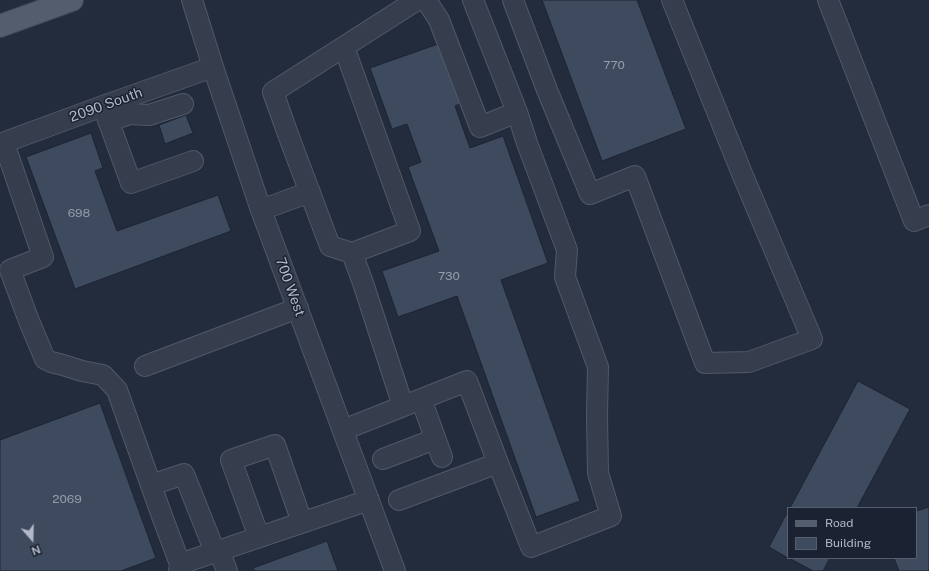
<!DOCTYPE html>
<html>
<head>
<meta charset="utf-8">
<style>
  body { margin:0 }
  #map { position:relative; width:929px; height:571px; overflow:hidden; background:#222c3d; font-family:"Public Sans",sans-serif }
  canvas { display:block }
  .legend { position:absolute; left:787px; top:507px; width:130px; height:52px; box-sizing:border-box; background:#1b2332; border:1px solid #575f6e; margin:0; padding:5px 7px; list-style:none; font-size:12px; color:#b1b9c9 }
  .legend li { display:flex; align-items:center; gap:8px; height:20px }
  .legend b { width:20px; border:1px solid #575f6e }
  .north { position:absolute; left:12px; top:519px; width:40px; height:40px; -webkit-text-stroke:3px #1b2332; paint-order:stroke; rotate:160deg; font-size:11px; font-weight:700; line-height:16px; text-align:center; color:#b1b9c9 }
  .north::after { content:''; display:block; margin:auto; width:14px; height:18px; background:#b1b9c9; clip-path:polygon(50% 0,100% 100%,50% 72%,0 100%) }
</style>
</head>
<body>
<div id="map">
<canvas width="929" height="571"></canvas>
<ul class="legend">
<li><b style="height:5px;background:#545d6e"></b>Road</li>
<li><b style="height:11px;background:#3e4a5d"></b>Building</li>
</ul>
<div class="north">N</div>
</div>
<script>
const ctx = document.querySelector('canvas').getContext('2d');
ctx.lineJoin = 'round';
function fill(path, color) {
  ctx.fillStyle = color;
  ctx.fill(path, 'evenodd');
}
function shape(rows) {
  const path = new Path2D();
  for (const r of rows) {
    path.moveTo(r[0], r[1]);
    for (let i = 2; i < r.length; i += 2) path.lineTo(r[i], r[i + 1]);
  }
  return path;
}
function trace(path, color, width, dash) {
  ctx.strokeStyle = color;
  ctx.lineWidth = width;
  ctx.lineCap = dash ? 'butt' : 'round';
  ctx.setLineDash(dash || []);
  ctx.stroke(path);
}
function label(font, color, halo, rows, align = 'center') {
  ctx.font = font + ' "Public Sans",sans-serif';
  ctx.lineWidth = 3;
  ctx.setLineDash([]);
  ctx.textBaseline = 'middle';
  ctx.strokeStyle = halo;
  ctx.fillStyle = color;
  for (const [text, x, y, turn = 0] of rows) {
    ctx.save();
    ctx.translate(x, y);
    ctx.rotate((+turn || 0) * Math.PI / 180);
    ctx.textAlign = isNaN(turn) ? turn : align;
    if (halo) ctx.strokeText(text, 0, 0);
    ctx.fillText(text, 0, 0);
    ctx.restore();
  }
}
const building = shape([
  [542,0,637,0,686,129,602,161,542,0],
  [441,43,462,103,455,106,470,148,503,136,548,263,501,280,580,501,536,517,457,296,398,317,382,271,439,251,408,167,421,162,407,124,392,129,370,68,441,43],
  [186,115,193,133,165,144,159,125,186,115],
  [91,133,103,168,95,171,117,231,218,195,231,231,75,289,26,157,91,133],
  [858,381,910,409,857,508,790,508,858,381],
  [100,403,156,558,121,571,0,571,0,440,100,403],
  [929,507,929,571,899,571,894,558,916,558,916,511,929,507],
  [788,511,788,558,769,547,788,511],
  [327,541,338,571,255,571,253,568,327,541],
  [789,558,830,558,823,571,813,571,789,558]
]);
fill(building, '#3e4a5d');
trace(building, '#1d2534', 1);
const minor = shape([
  [192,0,213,67,261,210,395,571],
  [426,0,439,20,480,127,517,112],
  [513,0,547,90,590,194,635,176,705,363,749,362,812,339,743,176,672,0],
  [828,0,914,221,929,215],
  [344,47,410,231,352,253],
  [103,106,131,183,193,161],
  [108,121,130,114,149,115,183,104],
  [4,143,43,257,10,270,29,321,45,359,51,362,63,365,82,371,103,375,117,390,162,516,180,564,179,571],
  [0,144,103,106,213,67],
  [261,210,310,192],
  [145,366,298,308],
  [421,399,442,457],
  [403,406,363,283,352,253,330,246,289,137,273,92,417,0],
  [343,430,467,381,498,463,531,547,611,516,598,473,597,416,598,367,565,277,567,250,527,143,517,112,473,0],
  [383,459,435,439],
  [151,485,184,474,215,552],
  [399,500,498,463],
  [259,537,231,460,275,445,302,522],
  [219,550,227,571],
  [180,564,369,500]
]);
const major = shape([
  [0,26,72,0]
]);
trace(minor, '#515968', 22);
trace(major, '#3f4756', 24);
trace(minor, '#363e4d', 20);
trace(major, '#545d6e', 22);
label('12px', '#949dae', null, [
  ["770",614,65],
  ["698",79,213],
  ["730",449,276],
  ["2069",67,499]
]);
label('14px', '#b1b9c9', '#1b2332', [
  ["2090 South",106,105,-20],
  ["700 West",290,287,70]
]);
</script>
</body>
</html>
